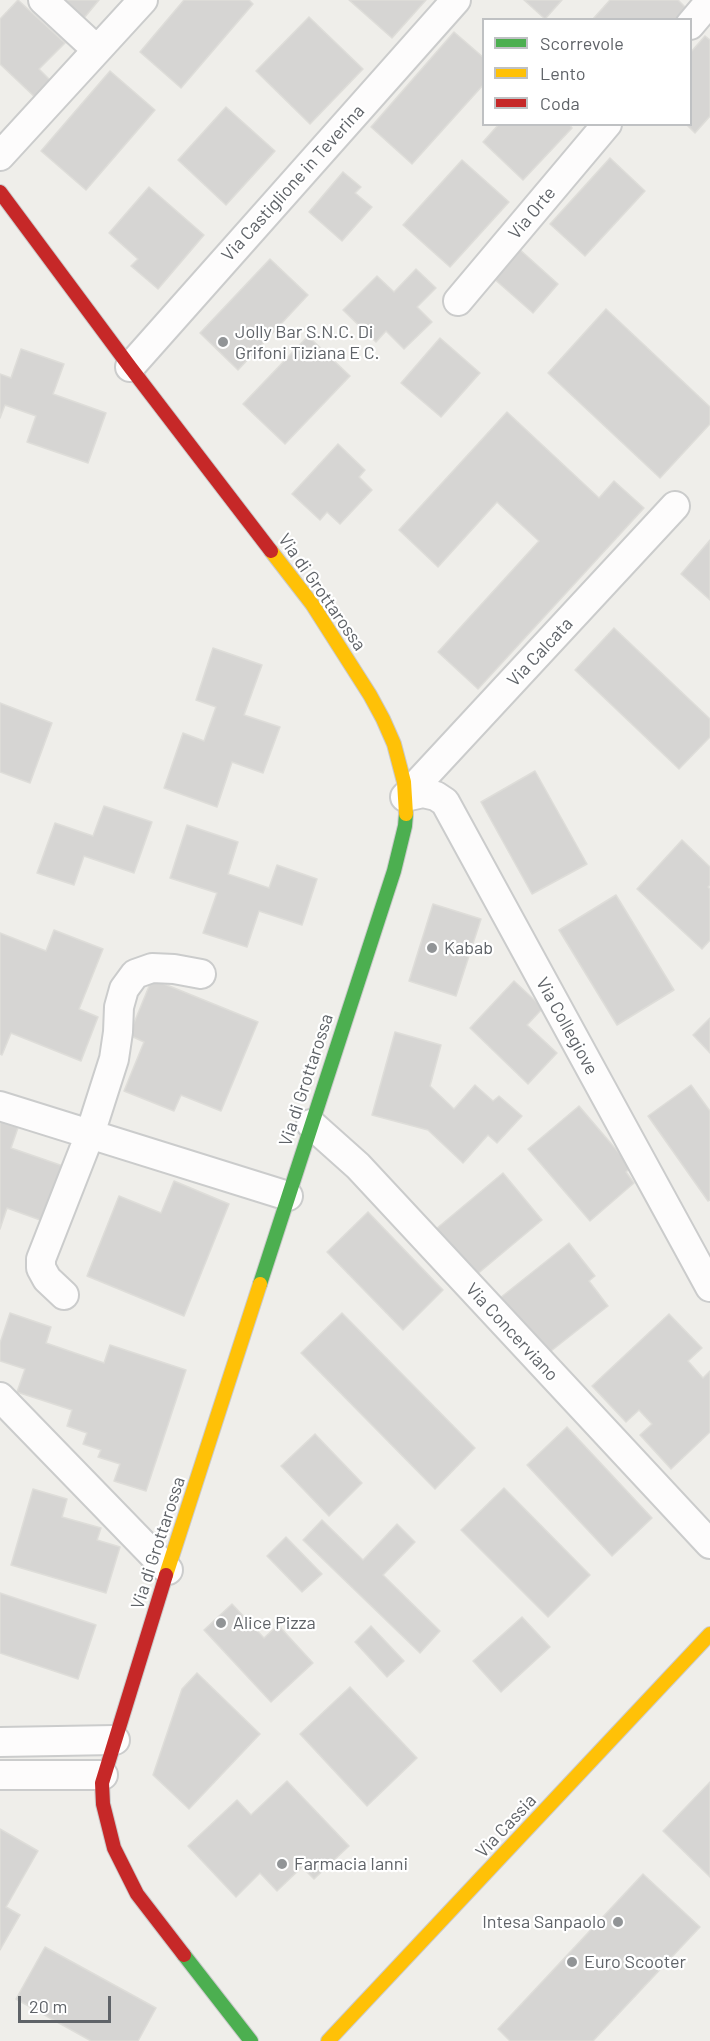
<!DOCTYPE html>
<html>
<head>
<meta charset="utf-8">
<style>
  body { margin:0 }
  #map { position:relative; width:710px; height:2041px; overflow:hidden; background:#efeeea; font-family:Barlow,sans-serif }
  canvas { display:block }
  .legend { position:absolute; left:482px; top:18px; width:210px; height:108px; box-sizing:border-box; background:#fff; border:2px solid #bfc1c3; margin:0; padding:8px 10px; list-style:none; font-size:18px; color:#5f6368 }
  .legend li { display:flex; align-items:center; gap:12px; height:30px }
  .legend b { width:30px; border:2px solid #bfc1c3 }
  .scale { position:absolute; left:18px; top:1996px; width:93px; height:27px; box-sizing:border-box; border:3px solid #5f6368; border-top:0; padding-left:8px; font-size:18px; line-height:21px; white-space:nowrap; color:#5f6368; -webkit-text-stroke:4px #fff; paint-order:stroke }
</style>
</head>
<body>
<div id="map">
<canvas width="710" height="2041"></canvas>
<ul class="legend">
<li><b style="height:8px;background:#4caf50"></b>Scorrevole</li>
<li><b style="height:8px;background:#ffc107"></b>Lento</li>
<li><b style="height:8px;background:#c62828"></b>Coda</li>
</ul>
<div class="scale">20 m</div>
</div>
<script>
const ctx = document.querySelector('canvas').getContext('2d');
ctx.lineJoin = 'round';
function fill(path, color) {
  ctx.fillStyle = color;
  ctx.fill(path, 'evenodd');
}
function shape(rows) {
  const path = new Path2D();
  for (const r of rows) {
    path.moveTo(r[0], r[1]);
    for (let i = 2; i < r.length; i += 2) path.lineTo(r[i], r[i + 1]);
  }
  return path;
}
function trace(path, color, width, dash) {
  ctx.strokeStyle = color;
  ctx.lineWidth = width;
  ctx.lineCap = dash ? 'butt' : 'round';
  ctx.setLineDash(dash || []);
  ctx.stroke(path);
}
function label(font, color, halo, rows, align = 'center') {
  ctx.font = font + ' Barlow,sans-serif';
  ctx.lineWidth = 4.5;
  ctx.setLineDash([]);
  ctx.textBaseline = 'middle';
  ctx.strokeStyle = halo;
  ctx.fillStyle = color;
  for (const [text, x, y, turn = 0] of rows) {
    ctx.save();
    ctx.translate(x, y);
    ctx.rotate((+turn || 0) * Math.PI / 180);
    ctx.textAlign = isNaN(turn) ? turn : align;
    if (halo) ctx.strokeText(text, 0, 0);
    ctx.fillText(text, 0, 0);
    ctx.restore();
  }
}
const building = shape([
  [18,0,65,43,39,69,55,85,39,101,0,64,0,19,18,0],
  [63,0,99,0,84,18,63,0],
  [184,0,249,0,253,4,181,88,140,52,184,0],
  [349,0,426,0,392,38,349,0],
  [524,0,562,0,545,19,524,0],
  [610,0,678,0,686,8,675,20,592,20,610,0],
  [309,17,363,69,310,124,256,71,309,17],
  [454,32,484,58,484,84,412,164,371,127,454,32],
  [705,36,710,40,710,116,695,133,686,124,690,124,690,53,705,36],
  [110,71,155,110,86,190,41,151,110,71],
  [226,107,275,151,226,205,178,160,226,107],
  [499,124,569,124,572,128,523,180,483,142,499,124],
  [610,158,645,191,585,256,550,224,610,158],
  [462,160,509,202,450,267,403,225,462,160],
  [343,172,361,187,355,193,372,207,342,241,309,212,343,172],
  [149,187,204,235,158,289,131,266,138,259,109,233,149,187],
  [518,248,558,284,533,313,492,277,518,248],
  [270,259,308,295,238,370,200,333,270,259],
  [416,269,436,288,417,307,432,322,404,349,386,331,376,342,343,310,377,276,394,292,416,269],
  [606,309,710,407,710,424,660,478,548,373,606,309],
  [308,336,350,376,285,444,243,404,308,336],
  [440,338,480,373,441,417,401,383,440,338],
  [21,349,64,364,53,394,106,413,88,463,27,442,36,416,5,405,0,418,0,374,11,378,21,349],
  [507,412,599,498,614,481,644,508,478,689,438,652,539,541,497,502,438,567,399,530,507,412],
  [338,444,365,470,359,477,372,490,340,524,327,512,320,520,292,494,338,444],
  [710,540,710,600,681,574,710,540],
  [614,628,710,719,710,737,679,769,575,670,614,628],
  [213,648,262,665,244,715,280,727,263,773,232,762,217,807,164,788,183,733,204,741,216,707,196,700,213,648],
  [0,703,52,723,30,783,0,772,0,703],
  [535,771,587,864,532,894,481,802,535,771],
  [104,806,152,822,134,873,84,856,74,885,37,873,55,823,93,836,104,806],
  [187,825,238,842,228,874,269,888,277,865,317,879,302,925,259,911,247,947,203,933,217,893,170,878,187,825],
  [682,840,710,867,710,885,708,887,710,889,710,940,702,949,637,889,682,840],
  [616,895,674,990,617,1025,559,930,616,895],
  [433,904,481,919,456,996,409,981,433,904],
  [54,930,103,949,79,1009,98,1017,81,1061,11,1033,2,1055,0,1054,0,933,46,951,54,930],
  [152,979,258,1022,221,1111,181,1095,174,1111,124,1091,144,1042,129,1035,152,979],
  [514,981,543,1008,527,1025,557,1053,528,1084,470,1028,514,981],
  [710,1018,710,1053,693,1035,710,1018],
  [395,1032,441,1045,430,1086,454,1109,475,1085,493,1101,499,1096,522,1116,497,1143,488,1135,463,1163,428,1130,372,1115,395,1032],
  [691,1085,710,1111,710,1200,708,1201,648,1116,691,1085],
  [579,1106,631,1167,626,1172,634,1183,590,1221,528,1149,579,1106],
  [0,1115,20,1122,11,1148,63,1166,43,1221,7,1208,0,1229,0,1115],
  [503,1173,542,1220,475,1276,436,1229,503,1173],
  [174,1181,229,1204,184,1316,87,1276,119,1196,161,1213,174,1181],
  [368,1212,443,1290,403,1330,327,1252,368,1212],
  [569,1243,595,1276,589,1281,608,1306,546,1355,500,1298,569,1243],
  [10,1313,51,1327,46,1343,104,1363,110,1345,186,1370,146,1491,114,1481,120,1464,98,1457,101,1450,83,1444,87,1433,67,1426,72,1410,17,1392,25,1369,0,1361,0,1343,10,1313],
  [342,1313,475,1448,435,1489,301,1353,342,1313],
  [669,1314,702,1348,688,1361,703,1378,710,1371,710,1432,671,1469,640,1435,652,1424,639,1410,626,1422,592,1386,669,1314],
  [567,1427,652,1518,612,1556,527,1465,567,1427],
  [315,1434,362,1483,329,1516,281,1466,315,1434],
  [504,1488,590,1575,548,1617,461,1530,504,1488],
  [33,1489,67,1499,62,1517,101,1528,97,1540,120,1547,106,1593,11,1565,33,1489],
  [322,1520,363,1560,397,1524,415,1542,383,1575,440,1631,420,1653,303,1540,322,1520],
  [286,1537,322,1574,302,1592,267,1556,286,1537],
  [0,1593,96,1625,78,1679,0,1653,0,1593],
  [232,1604,264,1638,278,1625,313,1663,271,1702,204,1630,232,1604],
  [522,1617,550,1647,501,1692,473,1661,522,1617],
  [371,1626,404,1661,387,1677,355,1642,371,1626],
  [197,1673,260,1734,189,1809,153,1775,182,1689,197,1673],
  [350,1687,417,1758,367,1806,300,1734,350,1687],
  [287,1781,349,1846,314,1879,302,1867,277,1891,260,1873,236,1897,188,1846,237,1800,251,1815,287,1781],
  [710,1782,710,1877,663,1831,710,1782],
  [0,1829,38,1851,6,1907,20,1915,0,1950,0,1829],
  [643,1874,700,1927,593,2041,510,2041,498,2029,643,1874],
  [45,1947,156,2008,138,2041,91,2041,16,1999,45,1947]
]);
fill(building, '#d6d5d3');
trace(building, '#deddd9', 1.5);
const street = shape([
  [43,0,97,50],
  [690,25,706,6],
  [0,156,143,0],
  [458,301,607,124],
  [130,367,456,0],
  [405,797,423,793,436,796,445,802,710,1287],
  [405,797,675,506],
  [0,1106,288,1196],
  [311,1124,358,1166,710,1544],
  [64,1295,47,1279,41,1268,41,1259,90,1134,114,1059,118,1032,119,1007,124,989,135,974,152,968,174,969,201,974],
  [0,1397,168,1570],
  [0,1742,115,1740],
  [0,1775,103,1775]
]);
const fast = shape([
  [260,1284,394,871,405,826,406,814],
  [184,1955,251,2041]
]);
const slow = shape([
  [271,551,312,604,370,695,383,719,394,744,404,782,406,814],
  [166,1575,260,1284],
  [328,2041,710,1634]
]);
const jam = shape([
  [0,192,130,367,271,551],
  [166,1575,102,1783,103,1804,114,1848,137,1894,184,1955]
]);
trace(street, '#cbcccc', 32);
trace(fast, '#cacacb', 16);
trace(slow, '#cacacb', 16);
trace(jam, '#cacacb', 16);
trace(street, '#fdfcfc', 28);
trace(fast, '#4caf50', 14);
trace(slow, '#ffc107', 14);
trace(jam, '#c62828', 14);
for (const [x, y, r, color] of [
  [223,342,6,"#919496"],
  [432,948,6,"#919496"],
  [221,1623,6,"#919496"],
  [282,1864,6,"#919496"],
  [618,1922,6,"#919496"],
  [572,1962,6,"#919496"]
]) {
  const dot = new Path2D();
  dot.arc(x, y, r, 0, 2 * Math.PI);
  ctx.fillStyle = color;
  ctx.fill(dot);
  trace(dot, '#fff', 2);
}
label('18px', '#5f6368', '#fff', [
  ["Via Castiglione in Teverina",293,183,-48],
  ["Via Orte",532,213,-50],
  ["Via di Grottarossa",322,592,55],
  ["Via Calcata",540,652,-47],
  ["Via Collegiove",567,1026,61],
  ["Via di Grottarossa",306,1080,-72],
  ["Via Concerviano",512,1332,47],
  ["Via di Grottarossa",158,1543,-72],
  ["Via Cassia",506,1826,-47]
]);
label('18px', '#5f6368', '#fff', [
  ["Jolly Bar S.N.C. Di",235,332],
  ["Grifoni Tiziana E C.",235,353],
  ["Kabab",444,948],
  ["Alice Pizza",233,1623],
  ["Farmacia Ianni",294,1864],
  ["Intesa Sanpaolo",606,1922,"right"],
  ["Euro Scooter",584,1962]
], 'left');
</script>
</body>
</html>
